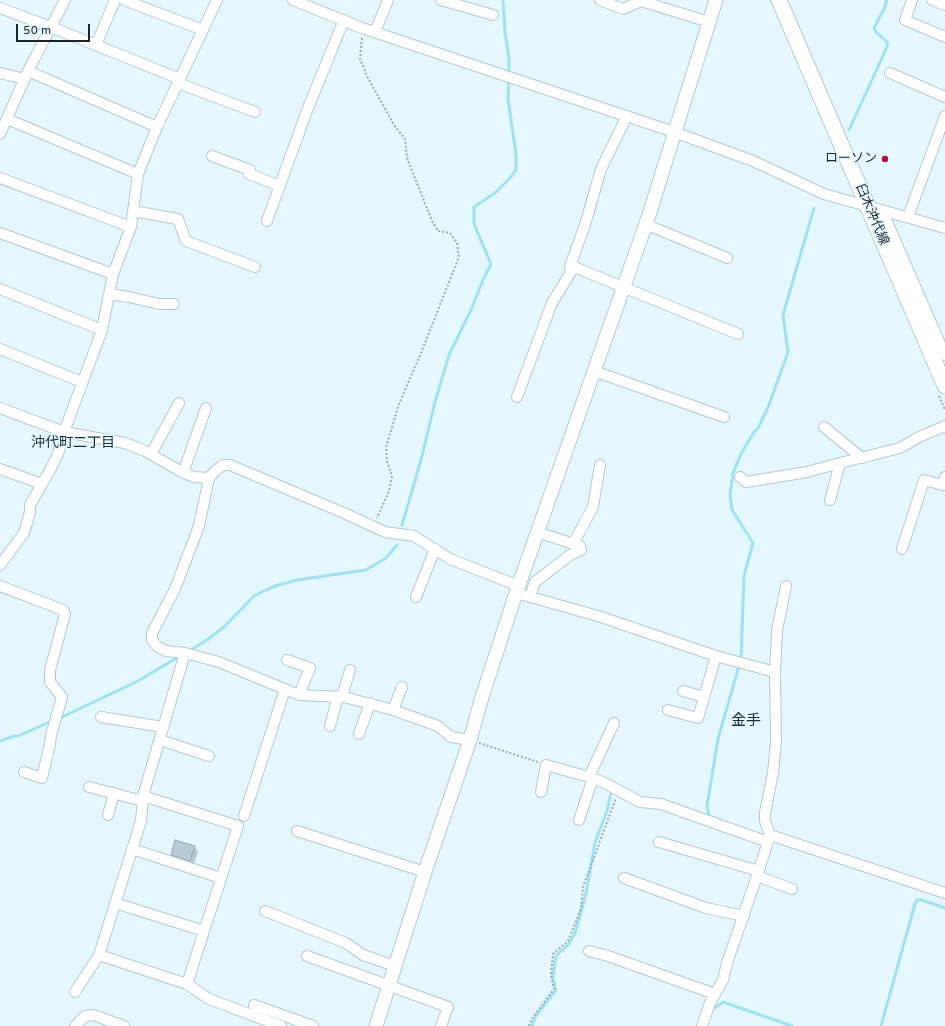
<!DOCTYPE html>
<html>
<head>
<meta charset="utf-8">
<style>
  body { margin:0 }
  #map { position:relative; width:945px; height:1026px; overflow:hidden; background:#e5f8ff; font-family:Overpass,sans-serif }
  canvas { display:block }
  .scale { position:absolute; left:16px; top:24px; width:74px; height:18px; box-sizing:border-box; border:2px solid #1b2427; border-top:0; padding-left:5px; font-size:12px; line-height:14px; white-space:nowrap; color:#1b2427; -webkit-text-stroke:3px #e5f8ff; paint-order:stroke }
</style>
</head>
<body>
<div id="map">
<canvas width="945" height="1026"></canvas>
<div class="scale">50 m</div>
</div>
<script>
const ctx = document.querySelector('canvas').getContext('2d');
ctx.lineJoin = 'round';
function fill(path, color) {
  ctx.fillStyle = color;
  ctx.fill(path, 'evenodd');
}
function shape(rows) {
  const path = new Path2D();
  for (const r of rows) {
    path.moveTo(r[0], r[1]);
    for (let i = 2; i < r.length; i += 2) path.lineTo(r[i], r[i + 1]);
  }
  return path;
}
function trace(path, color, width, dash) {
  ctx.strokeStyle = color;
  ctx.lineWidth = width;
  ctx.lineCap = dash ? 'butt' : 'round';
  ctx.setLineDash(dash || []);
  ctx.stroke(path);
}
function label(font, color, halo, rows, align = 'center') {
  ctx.font = font + ' Overpass,"Noto Sans JP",sans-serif';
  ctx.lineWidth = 3;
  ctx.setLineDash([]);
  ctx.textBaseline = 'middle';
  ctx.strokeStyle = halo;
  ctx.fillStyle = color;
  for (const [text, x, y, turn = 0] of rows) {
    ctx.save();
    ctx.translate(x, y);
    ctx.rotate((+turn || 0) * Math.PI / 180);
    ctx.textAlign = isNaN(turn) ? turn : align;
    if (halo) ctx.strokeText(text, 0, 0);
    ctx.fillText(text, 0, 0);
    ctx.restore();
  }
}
fill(shape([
  [195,847,198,852,193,866,175,860,172,855]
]), '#0003');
trace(shape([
  [503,0,505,33,509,57,509,74],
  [849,130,887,47,888,43,886,41,877,33,874,28,884,9,887,0],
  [402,525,421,460,435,402,449,355,471,310,483,280,491,264,474,224,474,207,495,193,509,179,516,170,516,155,508,99,509,79],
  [189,651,207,640,224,627,254,596,266,590,278,585,297,580,366,570,386,558,397,545],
  [58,719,138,681,180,656],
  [0,741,14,736,18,736,52,721],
  [707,816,709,816,707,806,718,739,741,659,744,576,753,543,732,510,730,495,733,473,741,454,754,432,758,428,769,405,788,352,783,315,814,208],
  [712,1011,713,1009,723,1002,792,1026],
  [532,1026,536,1016,556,990,553,977,556,956,569,944,575,933,586,894,595,842,607,811,611,793,615,790],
  [881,1026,915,904,917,900,922,900,945,908]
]), '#a1dff3', 3);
const building = shape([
  [175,840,195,846,190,861,171,855,175,840]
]);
fill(building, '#b6cdd5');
trace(building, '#90a7ae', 1);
const minor = shape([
  [124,0,203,30],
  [217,0,157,127,138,174,131,227,113,274,102,330,64,432,125,443,145,451,180,471,194,477,209,478,199,526,175,589,152,633,152,640,157,646,166,651,185,653,219,662,299,695,344,697,393,710,438,726,451,737,470,740],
  [293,0,362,28,674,132,753,161,824,194,945,228],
  [441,0,493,15],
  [600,0,623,9,641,1,709,22],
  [912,0,905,20,945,37],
  [932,0,945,5],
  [0,8,51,27,180,79],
  [375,32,388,0],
  [96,45,115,0],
  [28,71,157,127],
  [0,73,25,79],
  [890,73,945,97],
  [178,83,255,112],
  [7,119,138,174],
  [0,134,28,71,65,0],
  [212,156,250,170,249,174,280,186],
  [0,178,131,227],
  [882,210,945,355],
  [133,211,178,219,186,241,255,267],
  [908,217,945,116],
  [267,221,308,108,344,20],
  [645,224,727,258],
  [0,233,113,274],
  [574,267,570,266,585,225,601,169,627,116],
  [0,289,102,330],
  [109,294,129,297,159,304,174,304],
  [0,349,82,382],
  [594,371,724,417],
  [517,397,552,303,574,267,738,334],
  [0,408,64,432,58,454,49,472,30,505,30,512,24,533,0,565],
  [824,427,862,458],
  [151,454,179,403],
  [0,469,42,484],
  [183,473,206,408],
  [740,477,746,482,807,472,840,463],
  [209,478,215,471,223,465,230,465,344,513,385,532,414,536,450,559,519,586],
  [830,500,840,463,900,448,919,437,945,426],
  [573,544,593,507,600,465],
  [902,549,924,480,943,485,945,477],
  [0,586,63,610,65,614,50,670,50,682,62,697,51,735,50,744,42,778,24,772],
  [516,593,598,616,716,656,775,672],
  [416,597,435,549],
  [530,597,535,582,570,555,581,550,580,546,537,532],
  [185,653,143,796,141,821,99,955,187,984,209,999,281,1026],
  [287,660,310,668,299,695],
  [683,691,704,697],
  [342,696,350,670],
  [393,710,402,687],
  [668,710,698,718,716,656],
  [101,717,163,727],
  [614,723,589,777,605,783,640,802,661,804,768,842],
  [330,726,338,696],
  [359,734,370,703],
  [160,740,209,756],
  [89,787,143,801],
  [541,792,546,765,589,777],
  [143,796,238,826,187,984],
  [108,815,114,793],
  [244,816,285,689],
  [579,820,593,778],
  [297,831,425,872],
  [770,835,945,893],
  [659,842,759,871],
  [132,849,221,878],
  [757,876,792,889],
  [624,878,706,908,744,916],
  [115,903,204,931],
  [265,911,346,943,363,955,395,966],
  [589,951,608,956,715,994],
  [307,956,448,1007,441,1026],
  [75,992,99,955],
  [254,1005,313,1026],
  [75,1026,85,1016,93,1015,124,1026],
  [702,1026,710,1003,723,980,727,963,757,876,770,835,765,821,765,813,773,773,776,741,775,672,777,630,786,586]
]);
const tertiary = shape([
  [376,1026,425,872,470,740,482,697,516,593,649,215,716,0]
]);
const secondary = shape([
  [779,0,945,386]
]);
trace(minor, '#b1c8d0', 12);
trace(tertiary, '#b1c8d0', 15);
trace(secondary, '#b1c8d0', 17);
trace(shape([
  [362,38,360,59,367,76,394,125,405,139,407,158,432,221,438,231,450,233,457,243,459,257,421,353,399,404,386,447,387,461,392,476,389,491,377,518],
  [939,396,945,410],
  [479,743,538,762],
  [529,1026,533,1017,554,989,551,975,553,954,568,941,581,909,583,887,616,798]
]), '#98a7ac', 2, [2, 2]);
trace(minor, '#fff', 10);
trace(tertiary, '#fff', 13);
trace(secondary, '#fff', 15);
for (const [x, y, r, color] of [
  [885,159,4,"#a91341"]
]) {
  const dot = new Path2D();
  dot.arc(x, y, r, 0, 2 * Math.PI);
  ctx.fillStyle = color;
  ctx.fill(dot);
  trace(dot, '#e5f8ff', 1.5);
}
label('13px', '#1b2427', '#e5f8ff', [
  ["ローソン",877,159]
], 'right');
label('13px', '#1b2427', '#e5f8ff', [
  ["臼木沖代線",871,215,67]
]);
label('14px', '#1c2f35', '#e5f8ff', [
  ["沖代町二丁目",73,444]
]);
label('15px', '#1c2f35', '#e5f8ff', [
  ["金手",746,722]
]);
</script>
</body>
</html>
